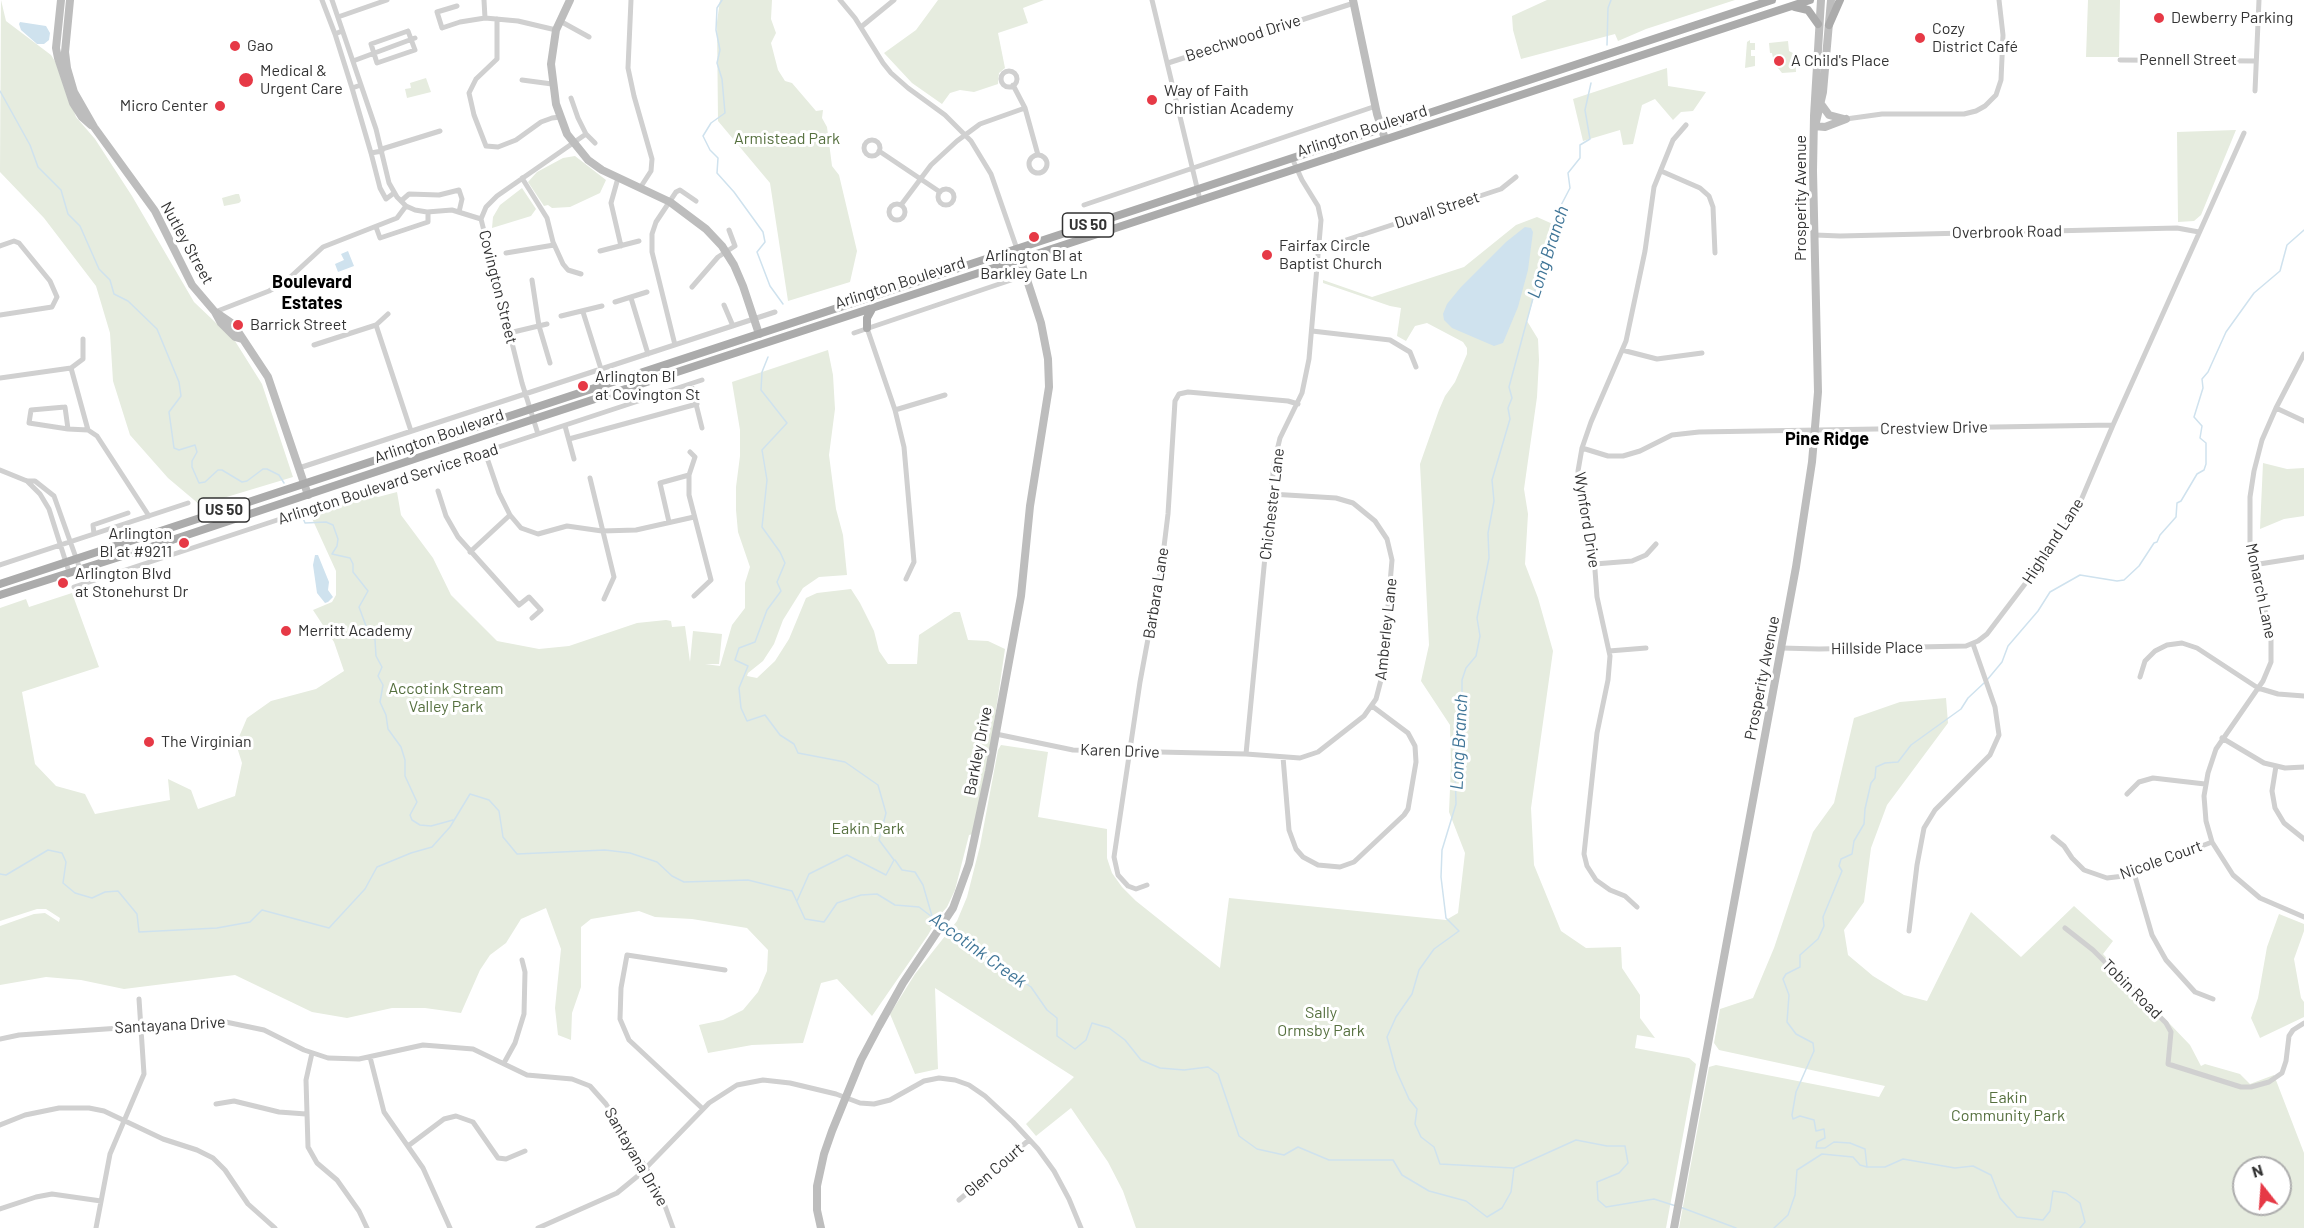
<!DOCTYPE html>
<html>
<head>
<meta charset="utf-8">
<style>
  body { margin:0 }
  #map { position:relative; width:2304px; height:1228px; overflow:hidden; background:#fff; font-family:Barlow,sans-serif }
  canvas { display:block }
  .north { position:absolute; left:2232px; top:1156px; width:60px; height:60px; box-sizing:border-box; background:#fff; border:2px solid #adadad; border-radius:50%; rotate:343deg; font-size:16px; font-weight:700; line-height:24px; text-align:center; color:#333 }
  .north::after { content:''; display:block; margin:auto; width:21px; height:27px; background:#e63946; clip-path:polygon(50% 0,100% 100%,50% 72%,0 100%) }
</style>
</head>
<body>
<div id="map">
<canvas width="2304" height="1228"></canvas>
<div class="north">N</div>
</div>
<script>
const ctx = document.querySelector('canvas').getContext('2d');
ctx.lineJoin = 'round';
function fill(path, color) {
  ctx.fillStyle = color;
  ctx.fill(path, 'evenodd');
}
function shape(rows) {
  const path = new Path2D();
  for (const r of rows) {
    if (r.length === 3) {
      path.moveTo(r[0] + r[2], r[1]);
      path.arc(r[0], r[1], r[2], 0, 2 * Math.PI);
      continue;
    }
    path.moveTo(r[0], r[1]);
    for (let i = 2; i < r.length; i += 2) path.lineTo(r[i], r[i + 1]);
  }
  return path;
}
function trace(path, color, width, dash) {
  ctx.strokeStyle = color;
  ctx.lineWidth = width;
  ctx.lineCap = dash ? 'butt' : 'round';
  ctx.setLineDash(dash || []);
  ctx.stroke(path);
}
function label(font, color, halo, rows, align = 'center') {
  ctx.font = font + ' Barlow,sans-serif';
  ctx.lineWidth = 6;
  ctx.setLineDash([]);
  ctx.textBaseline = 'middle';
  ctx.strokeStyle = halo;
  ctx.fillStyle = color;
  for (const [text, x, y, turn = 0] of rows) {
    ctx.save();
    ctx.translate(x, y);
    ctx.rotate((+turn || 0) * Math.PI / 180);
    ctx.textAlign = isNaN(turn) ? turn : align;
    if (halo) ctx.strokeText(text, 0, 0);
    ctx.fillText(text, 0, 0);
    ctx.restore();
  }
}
fill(shape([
  [1,0,6,21,51,55,58,66,76,117,95,139,132,196,194,302,235,341,262,384,293,477,200,505,168,478,130,435,113,381,110,333,96,286,44,218,0,172],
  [720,0,772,0,771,19,776,33,771,43,778,70,785,81,792,83,816,111,823,110,822,118,827,127,832,166,839,175,857,251,850,282,788,301,770,183,718,121,717,22],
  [938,0,1044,0,1023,8,1028,23,998,33,1005,68,999,73,998,84,974,92,960,90,950,93,942,104,912,83,884,53,916,30],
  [1547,0,1735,0,1646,29,1618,41,1615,34,1521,59,1513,30,1512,16],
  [2088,0,2120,0,2119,57,2086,57],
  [1750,40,1750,43,1755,43,1755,50,1751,50,1751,56,1755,56,1755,66,1745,68,1747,42],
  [1788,41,1789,51,1795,54,1796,72,1782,73,1774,63,1772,53,1770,53,1769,43],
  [1667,68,1668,86,1706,92,1693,111,1681,112,1673,120,1655,99,1642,105,1633,144,1623,145,1620,130,1583,141,1573,99],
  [426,78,431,92,407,98,405,89,411,88,410,83],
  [2236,130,2201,215,2194,221,2178,222,2177,132],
  [575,156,606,180,600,193,570,207,552,208,548,205,544,206,528,182,537,172,563,158],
  [522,188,536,209,531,216,492,228,493,217,500,205],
  [236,194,239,194,241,201,239,203,224,206,222,198],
  [1537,217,1555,225,1527,321,1538,339,1539,360,1537,397,1524,489,1528,514,1525,564,1538,598,1553,651,1531,808,1534,865,1561,931,1586,948,1621,947,1622,968,1640,995,1640,1018,1655,1038,1637,1035,1635,1048,1689,1058,1696,1064,1666,1228,1136,1228,1123,1191,1108,1162,1071,1108,1036,1136,1026,1124,1074,1077,935,988,938,1069,915,1074,890,1014,915,974,957,921,967,897,980,846,998,750,1001,745,1048,752,1038,817,1107,829,1107,858,1112,873,1122,887,1136,901,1220,968,1229,898,1446,920,1458,913,1465,853,1449,812,1451,765,1450,725,1421,681,1429,645,1420,464,1439,410,1445,396,1455,382,1467,354,1467,348,1463,342,1427,323,1415,326,1406,341,1397,336,1401,308,1390,306,1323,283,1323,280,1372,297,1464,267,1516,225],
  [828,350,833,375,835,409,829,455,836,509,843,535,847,575,819,577,803,588,783,620,774,644,763,661,748,673,747,676,757,678,775,661,789,639,806,598,817,593,851,589,860,603,874,631,879,651,888,664,917,664,919,635,954,612,960,612,968,640,988,641,1005,649,992,737,973,834,969,835,955,890,947,907,930,927,932,928,928,935,872,1016,837,979,821,983,803,1043,752,1045,708,1053,699,1025,723,1020,743,1010,758,992,767,971,768,950,747,928,692,919,655,917,639,911,591,919,581,927,581,987,572,1013,571,1040,558,1035,555,1008,561,949,546,908,521,919,506,943,490,955,480,970,461,1013,425,1008,392,1008,347,1018,312,1012,235,975,124,989,81,980,46,977,0,985,0,926,34,914,45,913,59,922,60,918,46,909,37,909,0,921,0,608,26,599,29,607,72,593,99,667,22,692,35,764,56,786,85,794,95,814,170,800,168,779,191,790,198,809,235,796,242,763,236,744,247,718,271,701,316,689,344,671,334,642,313,610,332,602,336,595,336,571,310,514,374,494,378,497,397,492,401,515,433,558,451,595,497,641,539,649,569,646,637,623,666,620,671,621,672,627,685,626,690,662,693,631,722,634,719,664,705,664,720,666,732,625,745,608,745,583,750,567,738,532,736,510,736,487,740,456,740,430,732,382],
  [2263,463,2287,469,2304,468,2304,516,2284,519,2260,529],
  [1946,698,1948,723,1887,805,1871,848,1864,902,1844,930,1848,955,1873,976,1904,995,1927,1001,1971,912,2021,957,2074,906,2113,941,2103,954,2190,1045,2201,1066,2205,1064,2240,1074,2250,1084,2274,1075,2304,1153,2304,1228,1679,1228,1709,1067,1716,1065,1879,1097,1885,1086,1719,1050,1714,1043,1720,1009,1753,998,1774,948,1813,832,1834,803,1854,718,1900,702],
  [2244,1168,2280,1168,2280,1204,2244,1204],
  [2279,914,2304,924,2304,931,2294,959,2301,998,2304,1002,2304,1017,2260,1038,2251,1018,2258,998,2267,947]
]), '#e6ecdf');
fill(shape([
  [20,22,46,26,50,33,49,40,44,44,37,44,21,30,19,24],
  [1525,227,1531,228,1533,232,1528,270,1518,307,1503,343,1494,346,1452,328,1444,320,1443,314,1447,304,1461,287,1506,242],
  [348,251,354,266,338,272,335,264,344,260,341,254],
  [315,555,318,555,329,582,328,590,333,597,328,602,325,603,317,593,313,565]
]), '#cfe2ee');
trace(shape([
  [722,0,717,8,716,30,720,50,717,63,722,79,725,113,711,123,703,136,710,150,718,158,717,173,734,192,763,232,765,242,757,252,770,286,783,304],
  [1607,45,1608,8,1611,0],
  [0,91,30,145,38,167,61,190,68,214,80,226,99,269,110,280,114,294,128,301,157,329,179,382,181,396,169,412,174,448,179,450,195,445,197,452,192,461,192,467,199,483,205,482,218,470,222,470,242,482,247,481,263,469,267,469,279,475,284,483],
  [768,357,762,372,761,390,787,423,762,450,767,480,762,527,780,552,785,563,777,582,781,591,767,610,755,642,739,648,735,660,748,666,739,688,741,708,747,721,765,715,780,735,794,744,798,753,845,762,878,785,886,813,879,840,894,860,886,875,847,855,809,874,797,901],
  [303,518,305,523,326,522,333,525,338,539,337,546,332,554,350,558,353,564,353,572,368,591,359,607,366,626,375,640,376,656,382,667,378,676,383,685,380,702,386,715,388,729,401,747,405,760,405,776,417,802,410,815,412,820,420,825,431,826,453,820],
  [1987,680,2002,662,2008,646,2038,611,2050,592,2080,575,2117,581,2124,580,2139,566,2154,543,2157,542,2160,535,2176,517,2177,503,2181,501,2197,474,2204,470,2206,464,2206,443,2200,438,2202,426,2194,417,2203,388,2202,379,2208,372,2226,332,2254,293,2280,271,2287,245,2304,230],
  [895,860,902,870,915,872,923,885,932,916],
  [0,874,6,875,48,850,62,853,66,862,63,883,75,893,92,898,105,892,118,891,137,914,139,932,217,928,250,922,262,910,329,928,365,889,377,867,411,853,432,847,450,827,470,794,489,800,499,811,503,837,517,854,605,850,630,853,657,862,672,876,684,882,748,880,792,891,805,919,824,922,837,903,861,895,877,894,895,905,919,907,940,923],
  [943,926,1031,987,1047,1010,1057,1018,1057,1036,1075,1049,1086,1040,1092,1023,1109,1028,1125,1040,1141,1060,1160,1068,1184,1070,1208,1067,1218,1074,1239,1136,1257,1149,1284,1155,1298,1147,1329,1160,1393,1160,1402,1175,1429,1191,1466,1201,1487,1217,1502,1208,1511,1192,1514,1168,1576,1140,1607,1146,1625,1146,1628,1163,1619,1173,1597,1182,1598,1200,1606,1207,1654,1199,1676,1206],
  [1867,1167,1865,1149,1850,1143,1834,1142,1825,1148,1816,1148,1817,1142,1825,1138,1824,1129,1816,1131,1814,1120,1800,1116,1793,1119,1792,1115,1796,1092,1814,1051,1813,1043,1796,1034,1787,1022,1789,995,1783,979,1786,974,1800,967,1800,955,1818,939,1824,926,1823,917,1842,871,1839,866,1841,859,1852,854,1854,841,1864,824,1865,809,1871,783,1875,778,1876,767,1885,763,1898,762,1911,745,1961,709,1968,698,1984,683],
  [1513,1168,1440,1164,1434,1147,1421,1137,1415,1124,1417,1109,1409,1099,1396,1070,1387,1037,1396,1017,1412,994,1419,970,1434,949,1459,931,1446,918,1441,877,1442,850,1456,804,1455,766,1462,699,1462,680,1466,668,1476,656,1480,636,1477,618,1489,558,1488,533,1494,501,1492,480,1510,419,1508,408,1512,398,1509,387,1546,250,1557,213,1570,188,1568,173,1580,158,1580,145,1590,139,1585,110,1591,83],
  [1680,1207,1736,1228],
  [1774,1228,1788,1215,1795,1195,1797,1170,1822,1154,1853,1157,1860,1165,1867,1167,1885,1167,1903,1159,1955,1168,1973,1166,1991,1175,2000,1198,2017,1217,2043,1220,2050,1211,2053,1191,2066,1193,2080,1203,2085,1222,2080,1228]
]), '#cfe2ee', 1.5);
trace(shape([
  [322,0,335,34],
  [332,0,376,129,389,183,397,197,406,206,415,210,427,212,452,210,481,219],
  [484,0,485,18],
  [631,0,628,68,634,96,652,159,651,171,640,188],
  [840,0,855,18,883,63,891,73,908,88,945,115,971,141,991,174,1017,249],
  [1152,0,1200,200],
  [457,6,437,12,442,28,460,22,485,18,518,21,556,30],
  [338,17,387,0],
  [497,19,497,59,476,79,469,93,474,115,486,146,498,147,516,140,541,122,552,118,560,117],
  [560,21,589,37],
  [861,27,894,0],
  [342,31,335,34,352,88],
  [408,31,415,50,377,63,371,44,408,31],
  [2120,60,2256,61],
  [353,61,415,38],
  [1168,63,1354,3],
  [1009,79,8],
  [522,80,552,84],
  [361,85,352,88,371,153],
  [1013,85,1025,108,1038,155],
  [2255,91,2259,0],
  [571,98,578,118,586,134],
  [1846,119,1882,114,1964,114,1976,111,1985,106,1996,95,2001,80,2003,35,1999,0],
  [872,148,8],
  [382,149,440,131],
  [382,151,371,153,380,188,386,199,394,193],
  [879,151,940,192],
  [1038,164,9],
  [1661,171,1700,188,1709,196,1713,207,1715,253],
  [522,178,547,218,553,242,563,264,568,270,581,274],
  [618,178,611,203,621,246],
  [946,197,8],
  [401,201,409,194,439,195,459,190,462,199,459,212],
  [897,212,8],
  [901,205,931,165,957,141,980,124,1025,108],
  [1084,205,1376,106],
  [481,219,522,383,538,434],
  [481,219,486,207,497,196,586,134,595,143],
  [376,227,380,238,428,222,428,212],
  [1815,235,1840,236,2177,228,2199,232],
  [1319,245,1343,241,1501,189,1516,177],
  [0,246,14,241,19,243,50,281,57,297,52,307,0,315],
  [600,251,639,241],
  [506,253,554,245],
  [532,280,539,326,550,363],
  [692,287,718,257,735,246,729,230],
  [631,298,648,354],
  [615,302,647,292],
  [724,305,733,326],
  [215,312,269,291,285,282,323,247,397,218,406,206],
  [583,312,601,369],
  [561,316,602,306],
  [376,325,411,431],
  [867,328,895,410,904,447,914,562,906,579],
  [1312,331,1390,340,1410,352,1416,367],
  [509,333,547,324],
  [854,333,1026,275],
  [314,345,376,325,388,314],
  [675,345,652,252,652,234,656,222,676,192,680,190,696,201],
  [1622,350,1657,359,1702,353],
  [2304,354,2276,408,2262,440,2254,471,2250,497,2250,542,2258,587,2271,631,2271,662,2263,681,2216,749,2208,773,2204,796,2206,821,2212,842,2233,875,2260,898,2304,917],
  [71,368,88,430,97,436,149,516],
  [0,378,71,368,83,359,83,339],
  [691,384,702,428],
  [65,407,68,429,29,423,31,410,65,407],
  [2276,408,2304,421],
  [895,410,945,395],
  [565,426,574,459],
  [68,429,88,430],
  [569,439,697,404],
  [1582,448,1608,456,1623,456,1640,451,1672,435,1699,432,2113,425],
  [485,452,499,493,510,515,521,528,538,534,567,526,602,531,636,530,694,517],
  [690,452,695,457,689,475,689,495,711,580,694,596],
  [299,468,775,312],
  [0,470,27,481,35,481,54,496,80,569],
  [590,478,614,577,604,599],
  [27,481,40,494,49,509,69,572],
  [438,491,446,516,458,537,519,605,529,597,541,610,532,618],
  [669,522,660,483,689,475],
  [94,534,93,525,128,513],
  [470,552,510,515],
  [1595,564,1632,561,1646,555,1656,544],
  [0,565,188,503],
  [2253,565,2304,557],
  [74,587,702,380],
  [1781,648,1819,649,1966,646,1978,641,1987,634,2050,551,2079,505,2113,425,2244,133],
  [1609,651,1646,648],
  [2140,677,2145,661,2155,651,2167,645,2182,643,2197,648,2258,688,2278,694,2304,696],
  [996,734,1073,750,1246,754,1300,758,1318,752,1364,716,1376,699,1382,676,1392,560,1387,539,1375,521,1353,503,1336,498,1271,494],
  [2222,738,2264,763,2285,768,2304,767],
  [1246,754,1274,463,1280,438,1302,393,1309,359,1321,220,1318,206,1302,180,1292,158],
  [1283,757,1289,830,1296,849,1303,857,1318,865,1340,867,1354,862,1404,815,1408,809,1416,762,1415,746,1408,733,1372,706],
  [2276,766,2272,791,2275,808,2284,823,2304,839],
  [2127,794,2139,782,2153,778,2205,784],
  [2053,837,2064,846,2072,858,2084,870,2107,878,2124,876,2212,842],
  [2134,873,2152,935,2166,960,2195,992,2213,999],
  [1147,885,1136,889,1128,886,1118,875,1114,857,1140,682,1162,563,1168,514,1175,401,1179,394,1188,392,1288,401,1298,404],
  [1637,907,1625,896,1610,890,1596,880,1587,866,1584,854,1597,733,1608,680,1610,656,1597,597,1592,530,1580,490,1578,471,1582,448,1591,422,1626,341,1645,251,1654,187,1673,140,1686,125],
  [2065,928,2093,950,2166,1023,2171,1032,2168,1064,2241,1087,2251,1087,2269,1082,2282,1073,2286,1061,2289,1036,2293,1030,2304,1023],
  [1909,931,1917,865,1924,828,1935,810,1990,755,1999,735,1995,707,1973,644],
  [0,1039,19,1035,221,1021,264,1030,304,1050,328,1058,359,1059,423,1045,473,1049,527,1075,572,1079,590,1086,606,1104,646,1168,661,1195,673,1228],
  [312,1053,306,1080,308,1147,317,1163,337,1180,359,1211,367,1228],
  [370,1057,384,1112,423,1168,450,1228],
  [504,1063,515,1043,524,1014,525,972,522,960],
  [216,1104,234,1101,279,1112,306,1114],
  [703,1109,629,1040,620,1019,621,988,627,955,725,970],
  [0,1125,25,1115,59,1108,89,1108,104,1111,163,1139,197,1150,213,1158,225,1170,248,1204,275,1228],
  [408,1146,444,1119,456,1116,473,1122,498,1158,506,1159,525,1151],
  [959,1200,1029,1140],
  [0,1209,36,1197,52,1194,101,1201],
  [96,1228,110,1154,144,1074,139,999],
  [538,1228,617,1193,639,1175,709,1103,737,1085,763,1080,790,1083,836,1094,860,1103,874,1104,890,1100,924,1081,939,1078,955,1080,969,1085,985,1096,1013,1122,1038,1149,1054,1171,1069,1199,1081,1228]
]), '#d0d0d0', 5);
trace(shape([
  [61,0,56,48,58,58,73,103,82,117,91,125],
  [70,0,65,52,67,68,74,92,94,127,155,211,192,285,215,312,221,323,235,337,242,339],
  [570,0,556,30,551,64,556,104,567,134,588,160,602,170,670,202,706,229,722,246,734,265,743,286,759,334],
  [1353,0,1377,114,1385,139],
  [1821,104,1829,115,1844,119],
  [1816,122,1823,92,1831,0],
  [1814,126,1825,127,1846,119],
  [217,313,233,324,268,377,308,495],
  [821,1228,817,1210,817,1186,824,1154,832,1131,861,1060,879,1026,903,983,953,908,969,864,989,771,1021,596,1030,506,1049,387,1048,359,1041,323,1017,249],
  [1674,1228,1796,567,1812,462,1818,392,1813,171,1814,116,1821,0]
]), '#bdbdbd', 8);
trace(shape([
  [1795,7,1808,10,1818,24],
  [1829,25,1840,0],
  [867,328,867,318,872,309],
  [0,584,1772,0],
  [0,595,163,543,534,419,1810,0]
]), '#ababab', 8);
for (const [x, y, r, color] of [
  [2159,18,6,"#e63946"],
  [1920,38,6,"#e63946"],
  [235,46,6,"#e63946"],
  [1779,61,6,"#e63946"],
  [246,80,8,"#e63946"],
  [1152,100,6,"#e63946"],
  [220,106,6,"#e63946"],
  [1034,237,6,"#e63946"],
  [1267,255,6,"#e63946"],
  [238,325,6,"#e63946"],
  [583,386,6,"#e63946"],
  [184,543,6,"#e63946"],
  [63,583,6,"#e63946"],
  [286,631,6,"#e63946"],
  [149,742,6,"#e63946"]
]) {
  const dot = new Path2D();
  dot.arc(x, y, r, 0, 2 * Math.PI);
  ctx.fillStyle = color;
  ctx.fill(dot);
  trace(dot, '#fff', 2);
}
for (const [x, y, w] of [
  [1088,225,51],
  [224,510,51]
]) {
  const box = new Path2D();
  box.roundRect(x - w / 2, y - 12, w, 24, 4.5);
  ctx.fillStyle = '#fff';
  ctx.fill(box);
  trace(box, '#333', 1.5);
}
label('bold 15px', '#333', null, [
  ["US 50",1088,225],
  ["US 50",224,510]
]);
label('16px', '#333', '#fff', [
  ["Dewberry Parking",2171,18],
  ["Cozy",1932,29],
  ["District Café",1932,47],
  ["Gao",247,46],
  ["A Child's Place",1791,61],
  ["Medical &",260,71],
  ["Urgent Care",260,89],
  ["Way of Faith",1164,91],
  ["Christian Academy",1164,109],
  ["Micro Center",208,106,"right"],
  ["Fairfax Circle",1279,246],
  ["Baptist Church",1279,264],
  ["Arlington Bl at",1034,256,"center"],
  ["Barkley Gate Ln",1034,274,"center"],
  ["Barrick Street",250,325],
  ["Arlington Bl",595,377],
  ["at Covington St",595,395],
  ["Arlington",172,534,"right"],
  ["Bl at #9211",172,552,"right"],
  ["Arlington Blvd",75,574],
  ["at Stonehurst Dr",75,592],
  ["Merritt Academy",298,631],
  ["The Virginian",161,742]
], 'left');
label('16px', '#333', '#fff', [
  ["Beechwood Drive",1243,38,-18],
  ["Pennell Street",2188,60],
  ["Arlington Boulevard",1362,131,-18],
  ["Prosperity Avenue",1801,198,-90],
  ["Duvall Street",1437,210,-18],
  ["Overbrook Road",2007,232,-1],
  ["Nutley Street",187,243,61],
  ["Arlington Boulevard",900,283,-18],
  ["Covington Street",498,287,76],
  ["Crestview Drive",1934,428,-1],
  ["Arlington Boulevard",439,436,-19],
  ["Arlington Boulevard Service Road",388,484,-18],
  ["Chichester Lane",1272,504,-83],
  ["Wynford Drive",1587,520,81],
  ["Highland Lane",2053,541,-57],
  ["Monarch Lane",2261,591,78],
  ["Barbara Lane",1156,593,-81],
  ["Amberley Lane",1386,629,-84],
  ["Hillside Place",1877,648,-1],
  ["Prosperity Avenue",1762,678,-79],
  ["Barkley Drive",978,751,-79],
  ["Karen Drive",1120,751,2],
  ["Nicole Court",2161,860,-20],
  ["Tobin Road",2132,989,45],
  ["Santayana Drive",170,1025,-3],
  ["Santayana Drive",636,1157,60],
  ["Glen Court",994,1170,-41]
]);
label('16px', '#56703f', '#fff', [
  ["Armistead Park",787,139],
  ["Accotink Stream",446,689],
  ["Valley Park",446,707],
  ["Eakin Park",868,829],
  ["Sally",1321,1013],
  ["Ormsby Park",1321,1031],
  ["Eakin",2008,1098],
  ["Community Park",2008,1116]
]);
label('italic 18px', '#3f7597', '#fff', [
  ["Long Branch",1548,252,-72],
  ["Long Branch",1459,742,-87],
  ["Accotink Creek",978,950,36]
]);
label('bold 18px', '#000', '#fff', [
  ["Boulevard",312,282],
  ["Estates",312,303],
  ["Pine Ridge",1827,439]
]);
</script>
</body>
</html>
